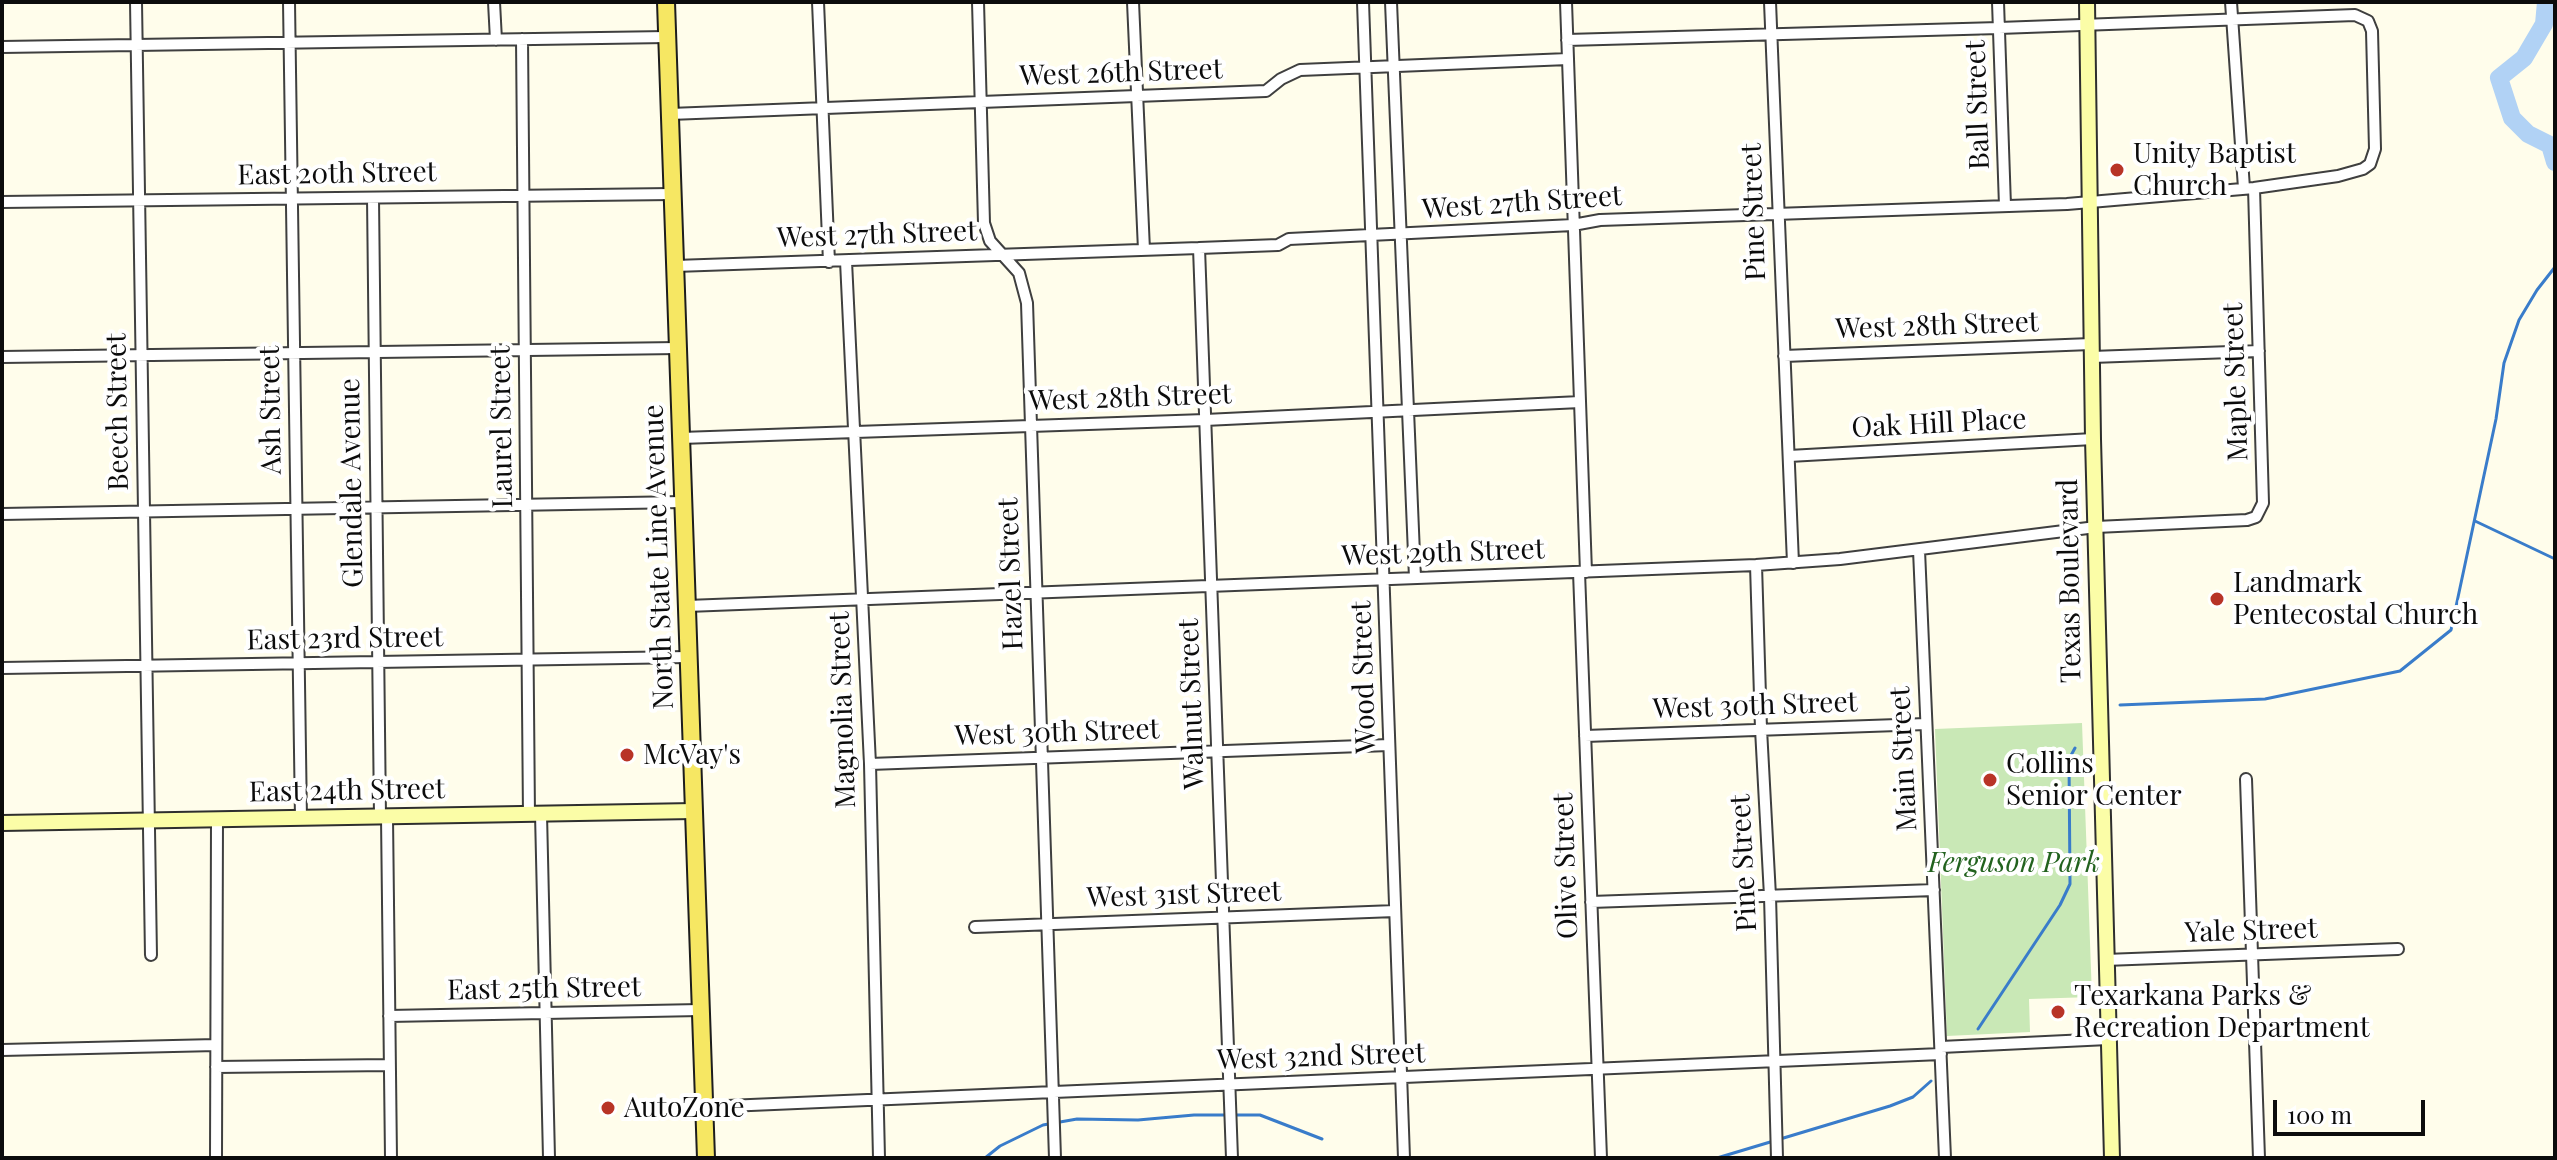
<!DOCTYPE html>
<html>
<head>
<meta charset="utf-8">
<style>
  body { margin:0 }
  #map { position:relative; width:2557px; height:1160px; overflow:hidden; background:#fffdeb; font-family:"Playfair Display",serif }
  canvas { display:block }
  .frame { position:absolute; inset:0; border:4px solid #0c0c0c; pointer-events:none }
  .scale { position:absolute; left:2273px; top:1100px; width:152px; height:36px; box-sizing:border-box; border:4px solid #0c0c0c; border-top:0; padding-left:10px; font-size:24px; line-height:28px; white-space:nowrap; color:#0c0c0c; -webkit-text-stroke:6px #fff; paint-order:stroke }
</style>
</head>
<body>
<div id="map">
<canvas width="2557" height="1160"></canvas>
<div class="frame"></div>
<div class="scale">100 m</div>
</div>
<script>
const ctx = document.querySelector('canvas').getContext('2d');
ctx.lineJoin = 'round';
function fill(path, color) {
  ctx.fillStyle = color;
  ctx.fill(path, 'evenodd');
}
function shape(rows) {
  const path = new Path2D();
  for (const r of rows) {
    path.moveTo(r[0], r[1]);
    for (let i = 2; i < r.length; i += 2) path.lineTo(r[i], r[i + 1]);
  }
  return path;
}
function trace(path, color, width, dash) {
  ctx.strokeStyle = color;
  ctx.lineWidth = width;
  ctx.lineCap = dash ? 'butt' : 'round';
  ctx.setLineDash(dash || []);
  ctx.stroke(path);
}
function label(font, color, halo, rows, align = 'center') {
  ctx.font = font + ' "Playfair Display",serif';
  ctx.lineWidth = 8;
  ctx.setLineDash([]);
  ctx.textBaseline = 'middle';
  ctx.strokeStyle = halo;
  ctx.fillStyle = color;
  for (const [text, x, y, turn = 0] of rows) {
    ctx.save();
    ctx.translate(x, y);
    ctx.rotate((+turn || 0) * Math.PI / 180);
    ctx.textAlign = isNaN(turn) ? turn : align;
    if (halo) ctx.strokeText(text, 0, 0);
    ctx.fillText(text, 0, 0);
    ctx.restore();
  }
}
fill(shape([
  [2082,723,2092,997,2029,999,2030,1032,1947,1036,1935,729]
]), '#c9e8b6');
trace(shape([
  [2475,521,2555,559],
  [2120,705,2265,699,2400,671,2451,630,2496,419,2504,363,2519,320,2537,290,2555,267],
  [1978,1029,2060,905,2070,884,2069,759,2075,748],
  [1235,1115,1260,1115,1322,1139],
  [985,1158,1000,1146,1043,1125,1077,1119,1138,1120,1194,1115,1227,1115],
  [1717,1158,1890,1106,1913,1097,1931,1081]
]), '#397cca', 3);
trace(shape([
  [2546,2,2544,24,2524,58,2499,78,2512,118,2528,134,2550,145,2555,162]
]), '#b1d2f5', 18);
const minor = shape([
  [136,2,151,955],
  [289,2,301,818],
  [494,2,496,40],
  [818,2,829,262],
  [978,2,984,223,990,241,1019,273,1027,303,1055,1158],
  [1133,2,1144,250],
  [1363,2,1404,1158],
  [1391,2,1415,578],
  [1566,2,1586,572],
  [1770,2,1793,563],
  [1998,2,2005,206],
  [2231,2,2244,188],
  [522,39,529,814],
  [2,47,667,37],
  [670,114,1266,91,1281,79,1300,70,1568,59],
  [373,198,380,817],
  [2,202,672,194],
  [1199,248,1232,1158],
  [846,261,870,764,879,1158],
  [675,266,1199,248,1278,245,1289,239,1573,225,1600,220,2067,204,2254,188,2338,176,2363,169,2370,164,2375,149,2372,31,2368,21,2355,15,1999,28,1567,40],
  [1784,356,2091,344],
  [2,357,678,348],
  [2092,357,2259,351],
  [681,438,1205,420,1580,402],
  [1789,456,2093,439],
  [2,514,683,502],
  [1919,550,1945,1158],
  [1756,565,1761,729,1770,896,1777,1158],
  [1579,572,1601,1158],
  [687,606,1756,565,1840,559,2096,527,2247,520,2256,517,2263,503,2254,188],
  [2,668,688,657],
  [1585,736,1926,724],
  [870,764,1389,745],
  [2246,779,2259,1158],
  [541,814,549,1158],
  [387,817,391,1158],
  [1591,902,1934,890],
  [975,927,1395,911],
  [2105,960,2398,949],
  [389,1016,700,1010],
  [1941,1047,2108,1039],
  [2,1050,216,1045],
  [216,1067,389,1065],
  [704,1107,1941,1054],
  [216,1158,217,819]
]);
const secondary = shape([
  [2087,2,2093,439,2112,1158],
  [2,823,694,811]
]);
const primary = shape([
  [666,2,706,1158]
]);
trace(minor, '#3f3f3f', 14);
trace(secondary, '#2e2e2e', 18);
trace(primary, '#1d1d1d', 20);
trace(minor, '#fff', 10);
trace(secondary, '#fbfda7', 14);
trace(primary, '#f6e763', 16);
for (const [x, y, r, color] of [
  [2117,170,8,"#b83427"],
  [2217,599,8,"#b83427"],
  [627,755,8,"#b83427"],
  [1990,780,8,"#b83427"],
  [2058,1012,8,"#b83427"],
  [608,1108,8,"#b83427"]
]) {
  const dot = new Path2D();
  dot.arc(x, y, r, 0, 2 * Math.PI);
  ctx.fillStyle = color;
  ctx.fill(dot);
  trace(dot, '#fff', 3);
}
label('28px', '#0c0c0c', '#fff', [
  ["West 26th Street",1121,73,-2],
  ["Ball Street",1978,105,-92],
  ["East 20th Street",337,174,-1],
  ["West 27th Street",1522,203,-4],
  ["Pine Street",1754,212,-92],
  ["West 27th Street",877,235,-2],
  ["West 28th Street",1937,326,-2],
  ["Maple Street",2236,382,-92],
  ["West 28th Street",1130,398,-2],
  ["Ash Street",271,410,-91],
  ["Beech Street",118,412,-91],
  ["Oak Hill Place",1939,424,-3],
  ["Laurel Street",502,427,-91],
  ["Glendale Avenue",352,483,-91],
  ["West 29th Street",1443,553,-2],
  ["North State Line Avenue",659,557,-92],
  ["Hazel Street",1011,574,-92],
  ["Texas Boulevard",2070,581,-91],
  ["East 23rd Street",345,639,-1],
  ["Wood Street",1364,677,-92],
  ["Walnut Street",1192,704,-92],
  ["West 30th Street",1755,706,-2],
  ["Magnolia Street",843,710,-92],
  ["West 30th Street",1057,733,-2],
  ["Main Street",1904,759,-93],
  ["East 24th Street",347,791,-1],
  ["Pine Street",1744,863,-93],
  ["Olive Street",1566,866,-92],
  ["West 31st Street",1184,895,-2],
  ["Yale Street",2251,931,-2],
  ["East 25th Street",544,989,-1],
  ["West 32nd Street",1321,1057,-2]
]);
label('28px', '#0c0c0c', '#fff', [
  ["Unity Baptist",2133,154],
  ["Church",2133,186],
  ["Landmark",2233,583],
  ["Pentecostal Church",2233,615],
  ["McVay's",643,755],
  ["Collins",2006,764],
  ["Senior Center",2006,796],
  ["Texarkana Parks &",2074,996],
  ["Recreation Department",2074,1028],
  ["AutoZone",624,1108]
], 'left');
label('italic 28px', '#22621e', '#fff', [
  ["Ferguson Park",2014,863]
]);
</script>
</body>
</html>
